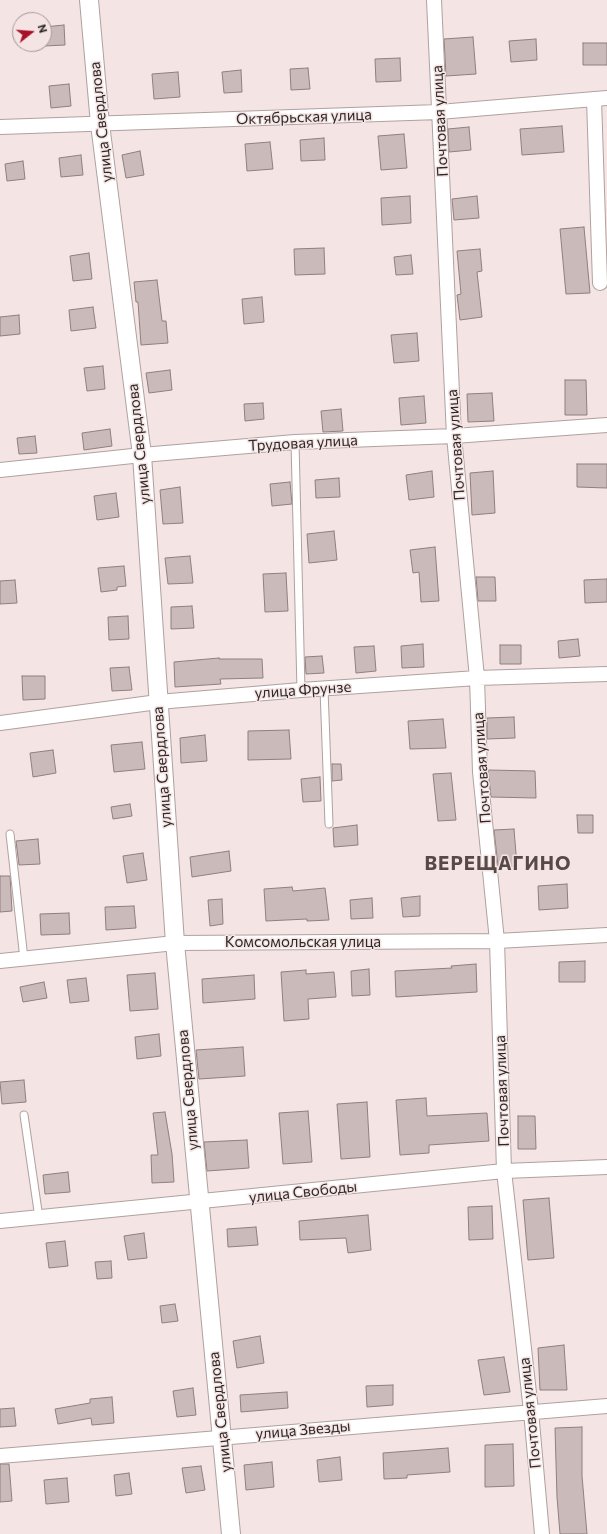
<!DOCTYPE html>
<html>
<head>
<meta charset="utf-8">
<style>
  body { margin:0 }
  #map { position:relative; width:607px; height:1534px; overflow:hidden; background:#f4e4e3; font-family:Commissioner,sans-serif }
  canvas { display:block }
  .north { position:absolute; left:12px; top:12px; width:40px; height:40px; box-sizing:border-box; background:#f4e4e3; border:1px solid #a59998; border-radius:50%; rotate:73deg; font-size:11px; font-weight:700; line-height:16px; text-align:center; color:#2e2928 }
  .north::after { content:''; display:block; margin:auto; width:14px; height:18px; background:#a81029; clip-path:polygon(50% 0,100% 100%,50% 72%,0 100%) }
</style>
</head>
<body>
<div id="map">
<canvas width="607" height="1534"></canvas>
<div class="north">N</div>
</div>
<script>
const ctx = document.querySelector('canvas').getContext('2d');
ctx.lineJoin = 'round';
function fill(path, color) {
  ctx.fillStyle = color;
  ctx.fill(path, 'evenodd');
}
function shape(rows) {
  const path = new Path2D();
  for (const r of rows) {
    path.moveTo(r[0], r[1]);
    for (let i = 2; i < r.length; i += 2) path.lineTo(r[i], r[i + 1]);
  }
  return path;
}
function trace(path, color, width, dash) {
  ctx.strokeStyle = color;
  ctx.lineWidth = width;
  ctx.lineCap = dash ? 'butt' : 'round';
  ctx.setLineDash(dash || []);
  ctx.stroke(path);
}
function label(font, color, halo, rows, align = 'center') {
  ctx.font = font + ' Commissioner,sans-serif';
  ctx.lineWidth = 3;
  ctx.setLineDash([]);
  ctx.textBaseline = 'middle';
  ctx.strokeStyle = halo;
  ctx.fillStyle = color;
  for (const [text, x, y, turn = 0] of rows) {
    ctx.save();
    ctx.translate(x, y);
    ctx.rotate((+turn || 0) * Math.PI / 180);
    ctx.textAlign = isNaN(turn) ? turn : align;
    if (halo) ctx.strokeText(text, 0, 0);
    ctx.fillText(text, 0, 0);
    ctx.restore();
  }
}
const building = shape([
  [64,25,65,45,44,46,44,27,64,25],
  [473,37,476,74,446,76,444,39,473,37],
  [536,39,537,60,511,62,509,41,536,39],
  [583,43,607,43,607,65,583,65,583,43],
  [400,58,401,81,376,82,375,59,400,58],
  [308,68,310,89,291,90,290,69,308,68],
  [241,70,242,92,224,93,222,72,241,70],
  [178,72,180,97,154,99,152,74,178,72],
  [69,84,71,106,51,108,49,86,69,84],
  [562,126,564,152,522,155,520,129,562,126],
  [469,127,471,150,449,152,448,129,469,127],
  [404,134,407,168,381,170,378,136,404,134],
  [324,138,325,160,301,161,300,140,324,138],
  [270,142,273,169,247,171,245,144,270,142],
  [140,151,144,175,126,178,122,155,140,151],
  [81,155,83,175,61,177,59,158,81,155],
  [23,161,25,179,7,181,5,164,23,161],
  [410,196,411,223,382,225,381,198,410,196],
  [477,196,479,218,454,220,452,199,477,196],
  [584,227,590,293,566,294,560,229,584,227],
  [324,248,325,274,295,275,294,249,324,248],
  [480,249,482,271,477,272,482,317,460,320,457,295,461,294,457,251,480,249],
  [89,253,92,279,73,281,70,256,89,253],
  [411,255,413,274,396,275,394,257,411,255],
  [157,280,162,321,166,321,168,343,141,345,138,302,136,302,134,282,157,280],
  [262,297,264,322,244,324,242,299,262,297],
  [93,307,96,328,71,331,69,310,93,307],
  [19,315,20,334,0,336,0,317,19,315],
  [417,333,419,361,394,363,391,335,417,333],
  [103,366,105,389,87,391,84,368,103,366],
  [170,370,172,390,149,393,146,373,170,370],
  [565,380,586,380,587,415,565,415,565,380],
  [492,393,494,421,468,422,467,394,492,393],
  [424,396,426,423,401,425,399,398,424,396],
  [263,403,264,419,245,421,244,404,263,403],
  [341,409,343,431,323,432,321,411,341,409],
  [110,429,112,446,84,450,82,433,110,429],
  [35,436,37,453,19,454,17,438,35,436],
  [577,464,607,464,607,488,577,487,577,464],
  [432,471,434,497,409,500,406,475,432,471],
  [493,471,495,513,472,515,470,473,493,471],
  [339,478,340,497,316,498,315,480,339,478],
  [290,482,292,504,272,506,270,484,290,482],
  [180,487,183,523,163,524,160,490,180,487],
  [116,493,119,517,97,520,94,496,116,493],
  [334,531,337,560,309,563,307,534,334,531],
  [435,547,439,601,421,602,419,572,413,573,410,550,435,547],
  [190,556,193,583,168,584,165,558,190,556],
  [124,566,126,586,117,587,117,590,101,592,98,568,124,566],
  [286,573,288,611,265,612,263,574,286,573],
  [476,577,495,577,496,601,478,601,476,577],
  [607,579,607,602,585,603,584,580,607,579],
  [15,580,17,603,0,604,0,581,15,580],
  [192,606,194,628,171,629,171,607,192,606],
  [128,616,129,639,109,640,108,617,128,616],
  [578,639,580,656,559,658,558,641,578,639],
  [423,644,424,667,402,668,401,646,423,644],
  [500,645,521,645,521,664,500,664,500,645],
  [374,646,376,671,356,673,354,647,374,646],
  [322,656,324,673,306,674,305,657,322,656],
  [219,658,219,659,262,659,263,678,220,679,221,684,175,687,174,662,219,658],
  [129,667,132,690,112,691,110,668,129,667],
  [22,676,45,676,45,699,23,700,22,676],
  [514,717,515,738,487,739,487,718,514,717],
  [443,719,446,748,410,749,408,721,443,719],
  [289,730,291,759,248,760,248,731,289,730],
  [205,735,207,761,181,763,180,738,205,735],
  [142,742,145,769,114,772,111,745,142,742],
  [53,750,56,773,33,777,30,753,53,750],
  [332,764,341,764,342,780,332,781,332,764],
  [488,770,535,771,536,798,491,797,488,770],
  [451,773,456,820,438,821,433,774,451,773],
  [320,777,321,801,303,802,301,779,320,777],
  [130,804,132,816,113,819,111,807,130,804],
  [577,815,593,815,593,833,578,833,577,815],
  [357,825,358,845,334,847,333,828,357,825],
  [514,829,517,866,498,866,494,830,514,829],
  [38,839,40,864,19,865,16,841,38,839],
  [229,851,231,871,192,877,190,857,229,851],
  [143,853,147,880,127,883,123,856,143,853],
  [0,876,10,876,12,911,0,912,0,876],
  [567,884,568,908,539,910,538,886,567,884],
  [292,887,293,891,325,888,329,920,307,921,307,919,266,921,264,889,292,887],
  [420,896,420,916,403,917,401,898,420,896],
  [372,898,373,918,351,919,350,900,372,898],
  [222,899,223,924,210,926,208,900,222,899],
  [134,906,136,928,106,930,105,907,134,906],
  [69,913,70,934,41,935,40,914,69,913],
  [585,961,585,982,559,982,559,962,585,961],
  [476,964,477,992,396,997,395,971,452,968,451,966,476,964],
  [369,969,370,995,352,996,351,971,369,969],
  [306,970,306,974,334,972,336,997,308,999,309,1019,284,1021,281,972,306,970],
  [155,973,158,1009,130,1011,127,975,155,973],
  [254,975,255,999,203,1003,202,979,254,975],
  [86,978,89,1001,70,1003,67,980,86,978],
  [44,982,47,998,23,1002,20,987,44,982],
  [159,1034,161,1056,137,1059,135,1037,159,1034],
  [243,1047,245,1076,199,1079,196,1050,243,1047],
  [24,1080,26,1102,2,1104,0,1082,24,1080],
  [426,1098,427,1116,487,1113,489,1141,429,1145,429,1153,400,1155,396,1100,426,1098],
  [367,1102,370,1157,341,1159,337,1104,367,1102],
  [308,1111,312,1162,283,1164,279,1113,308,1111],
  [165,1112,172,1154,174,1182,152,1183,151,1155,158,1155,153,1113,165,1112],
  [518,1116,535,1116,536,1149,518,1149,518,1116],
  [247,1140,249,1168,207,1171,204,1142,247,1140],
  [68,1172,70,1192,45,1194,43,1175,68,1172],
  [549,1198,554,1258,528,1260,523,1200,549,1198],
  [492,1206,493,1239,469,1240,468,1207,492,1206],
  [368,1215,371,1250,348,1253,346,1238,300,1240,299,1221,368,1215],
  [256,1227,258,1245,228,1247,227,1229,256,1227],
  [144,1233,147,1258,128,1260,124,1236,144,1233],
  [65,1241,68,1266,49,1268,46,1243,65,1241],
  [111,1261,112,1278,97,1279,95,1262,111,1261],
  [175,1304,178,1321,162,1323,160,1306,175,1304],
  [260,1336,264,1363,237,1368,233,1341,260,1336],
  [564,1345,567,1390,540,1390,538,1348,564,1345],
  [504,1357,510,1392,484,1395,478,1360,504,1357],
  [393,1385,393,1405,367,1407,366,1386,393,1385],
  [193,1388,196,1415,177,1417,173,1391,193,1388],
  [287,1392,288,1408,241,1412,240,1395,287,1392],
  [112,1397,114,1423,92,1425,91,1418,58,1424,55,1409,90,1403,90,1399,112,1397],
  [14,1408,16,1426,0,1427,0,1409,14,1408],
  [582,1427,582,1476,587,1534,560,1534,557,1497,555,1428,582,1427],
  [513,1444,514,1486,485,1487,485,1445,513,1444],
  [448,1448,450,1472,407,1475,407,1478,384,1479,383,1453,448,1448],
  [340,1457,342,1480,319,1482,317,1460,340,1457],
  [272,1462,274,1487,246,1490,244,1465,272,1462],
  [0,1464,9,1464,12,1501,0,1502,0,1464],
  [201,1466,205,1490,186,1493,182,1468,201,1466],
  [129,1473,132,1494,116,1496,114,1475,129,1473],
  [67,1478,69,1502,46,1504,44,1480,67,1478]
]);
fill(building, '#cabbba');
trace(building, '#8e807f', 1);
const service = shape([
  [295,442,301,690],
  [324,689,329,824],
  [10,834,24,959],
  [24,1115,39,1218]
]);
const minor = shape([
  [434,0,454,436,477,678,480,772,497,941,504,1171,531,1411,542,1534],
  [594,99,600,283],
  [0,127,439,112,607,98],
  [0,470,142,455,295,442,454,436,607,425],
  [0,723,158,702,301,690,477,678,607,674],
  [0,961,175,943,497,941,607,935],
  [0,1221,504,1171,607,1167],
  [0,1456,607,1406]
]);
const tertiary = shape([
  [89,0,100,124,142,455,175,943,231,1534]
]);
trace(service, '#b0a1a0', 9);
trace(minor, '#b0a1a0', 16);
trace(tertiary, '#b0a1a0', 20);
trace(service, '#fff', 7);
trace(minor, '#fff', 14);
trace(tertiary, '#fff', 18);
label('15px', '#2e2928', '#f4e4e3', [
  ["Октябрьская улица",304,117,-2],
  ["Почтовая улица",440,121,-93],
  ["улица Свердлова",101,122,-96],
  ["Трудовая улица",303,443,-3],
  ["улица Свердлова",139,444,-96],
  ["Почтовая улица",456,445,-94],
  ["улица Фрунзе",303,690,-4],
  ["улица Свердлова",162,767,-94],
  ["Почтовая улица",482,768,-94],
  ["Комсомольская улица",303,942],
  ["улица Свердлова",188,1090,-95],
  ["Почтовая улица",502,1091,-92],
  ["улица Свободы",303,1192,-6],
  ["улица Свердлова",220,1412,-96],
  ["Почтовая улица",530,1413,-96],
  ["улица Звезды",303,1430,-5]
]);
ctx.letterSpacing = '1px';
label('bold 19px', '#564948', '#f4e4e3', [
  ["ВЕРЕЩАГИНО",498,864]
]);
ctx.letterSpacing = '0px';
</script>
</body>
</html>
